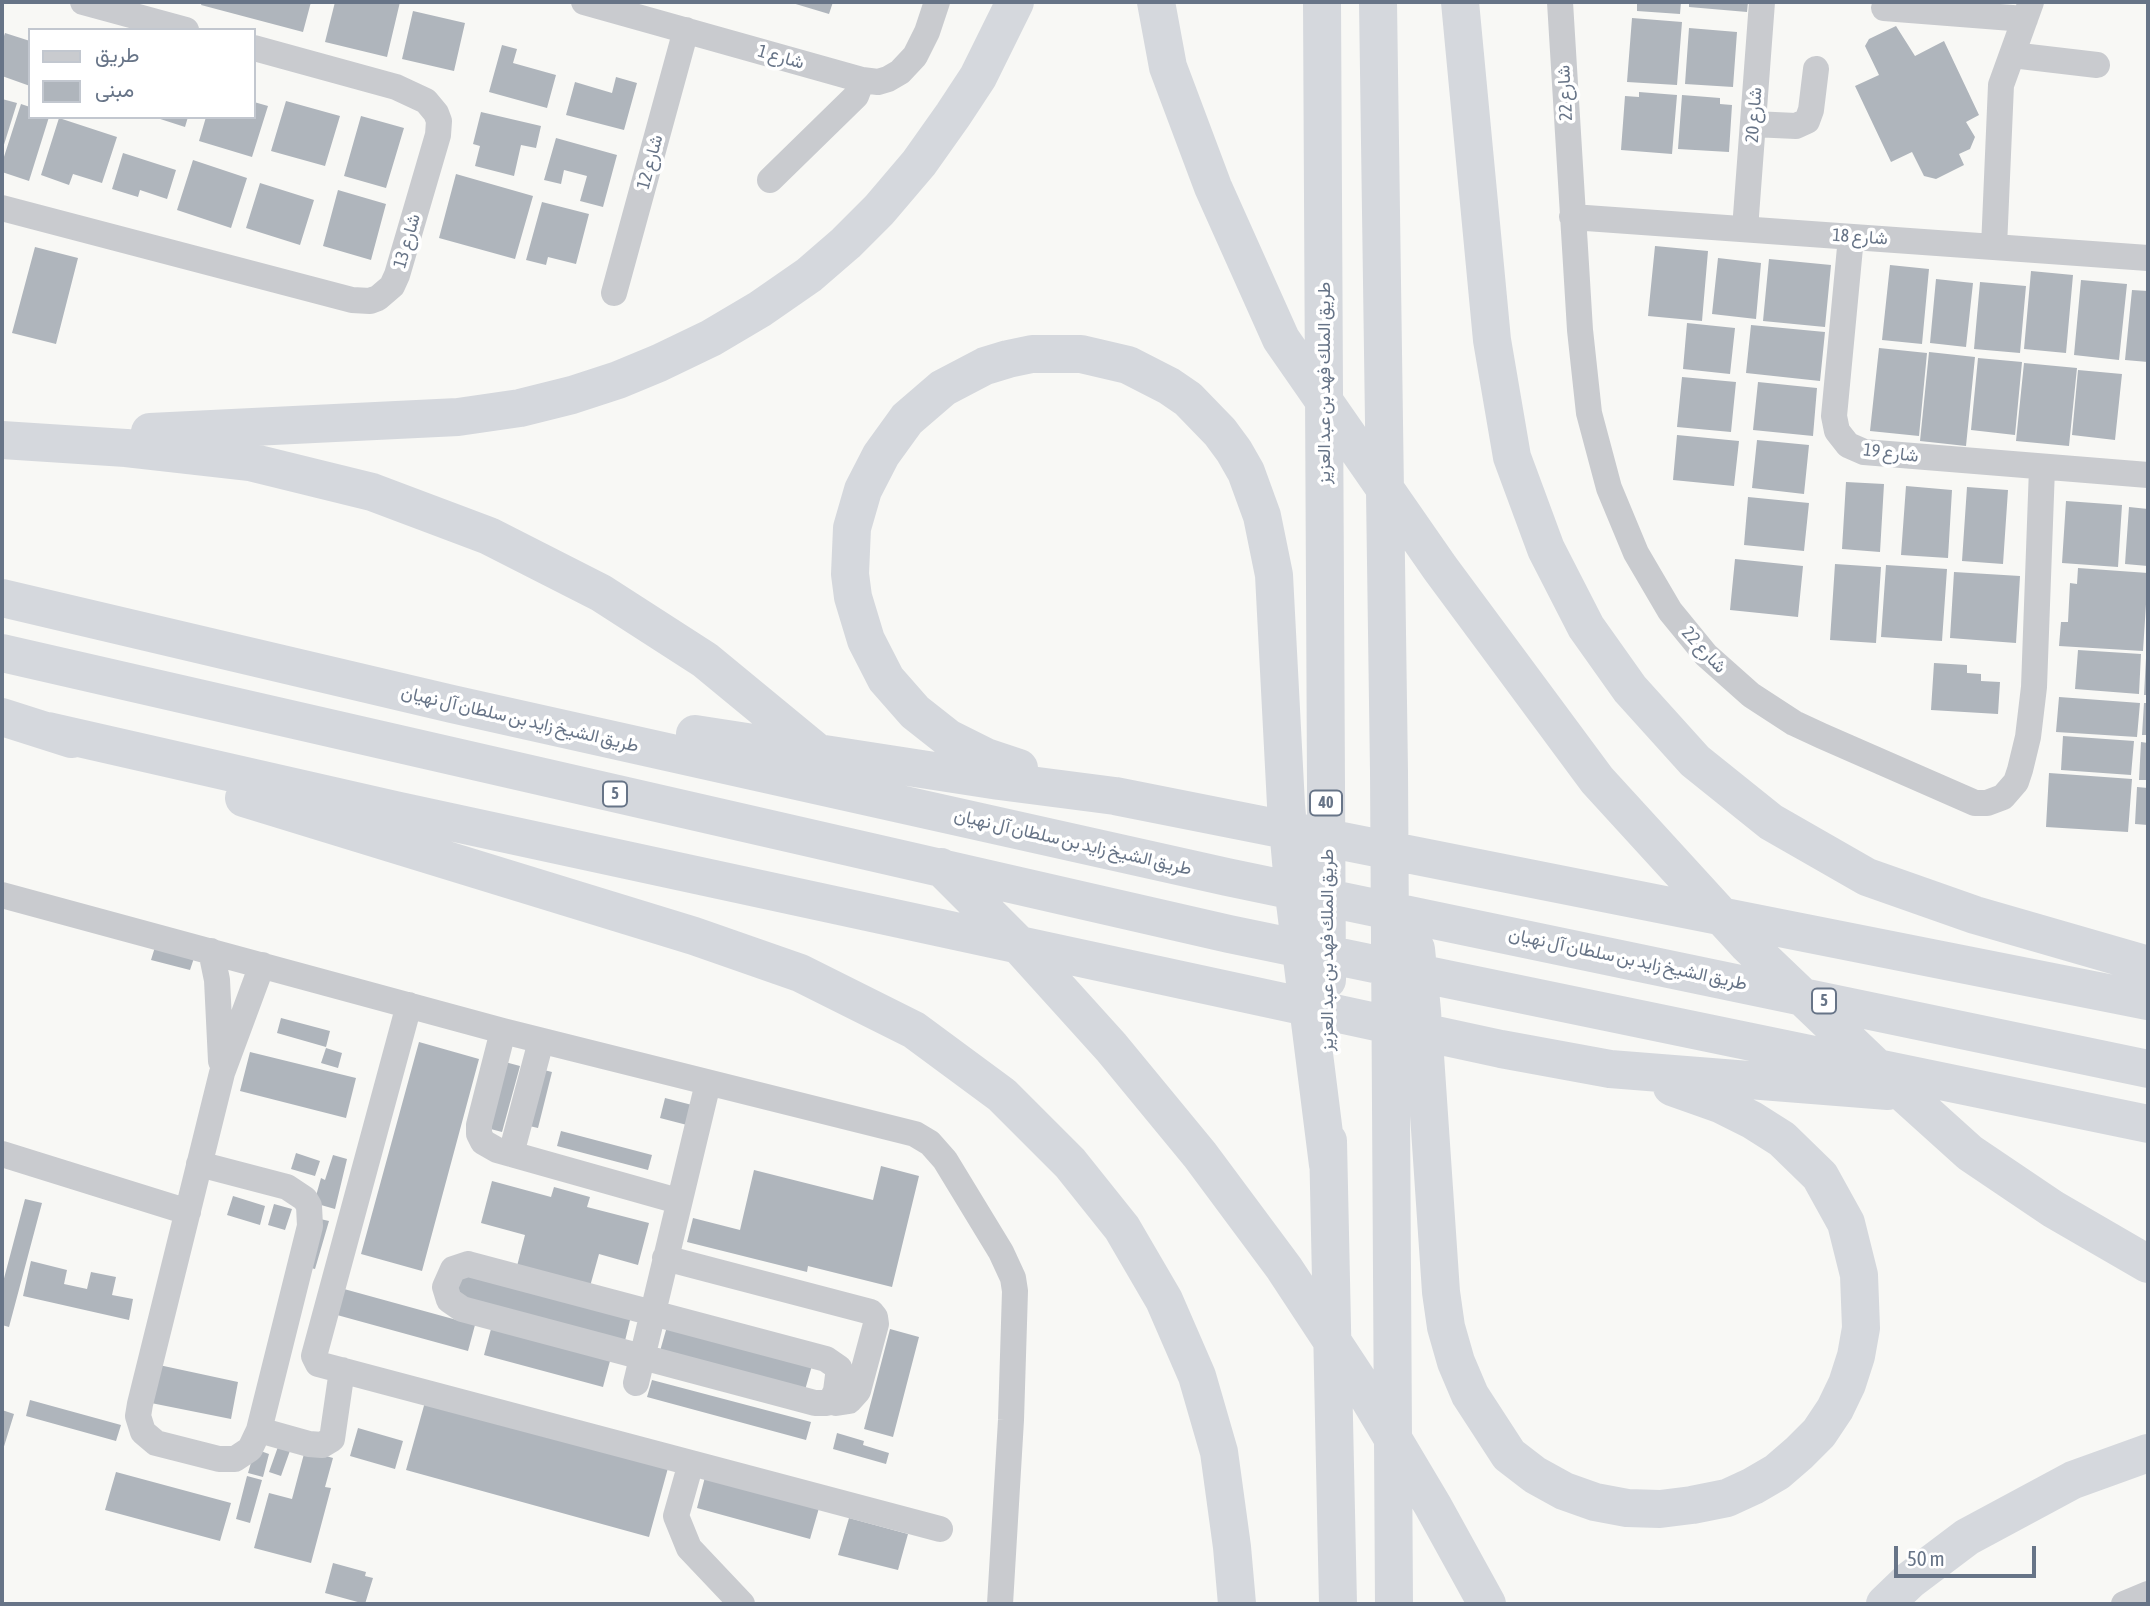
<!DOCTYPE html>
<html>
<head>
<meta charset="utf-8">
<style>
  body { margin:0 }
  #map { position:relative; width:2150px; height:1606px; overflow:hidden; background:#f8f8f5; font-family:"Asap Condensed",Vazirmatn,sans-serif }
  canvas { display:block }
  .frame { position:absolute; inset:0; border:4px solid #677487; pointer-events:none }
  .legend { position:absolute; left:28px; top:28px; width:228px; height:91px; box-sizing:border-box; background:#fff; border:2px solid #c2c7cf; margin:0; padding:9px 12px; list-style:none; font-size:21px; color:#677487 }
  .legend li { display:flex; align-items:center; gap:14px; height:35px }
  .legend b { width:35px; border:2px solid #c2c7cf }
  .scale { position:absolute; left:1894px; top:1546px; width:142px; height:32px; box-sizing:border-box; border:4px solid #677487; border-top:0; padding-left:9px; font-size:21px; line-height:24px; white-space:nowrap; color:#677487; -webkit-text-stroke:5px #fff; paint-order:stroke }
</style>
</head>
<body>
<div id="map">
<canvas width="2150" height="1606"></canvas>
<div class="frame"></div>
<ul class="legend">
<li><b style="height:9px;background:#c9cbcf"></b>طريق</li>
<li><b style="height:19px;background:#afb5bc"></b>مبنى</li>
</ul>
<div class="scale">50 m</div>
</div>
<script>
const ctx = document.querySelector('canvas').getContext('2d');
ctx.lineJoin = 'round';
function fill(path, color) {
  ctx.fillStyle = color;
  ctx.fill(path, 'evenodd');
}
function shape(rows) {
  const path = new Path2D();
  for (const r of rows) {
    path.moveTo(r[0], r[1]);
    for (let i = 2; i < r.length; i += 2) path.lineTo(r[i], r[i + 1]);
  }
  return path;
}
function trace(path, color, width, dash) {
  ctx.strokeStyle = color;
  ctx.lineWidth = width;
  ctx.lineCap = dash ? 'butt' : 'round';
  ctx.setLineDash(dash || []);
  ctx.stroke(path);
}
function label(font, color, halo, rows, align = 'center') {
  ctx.font = font + ' "Asap Condensed",Vazirmatn,sans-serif';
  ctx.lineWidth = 7;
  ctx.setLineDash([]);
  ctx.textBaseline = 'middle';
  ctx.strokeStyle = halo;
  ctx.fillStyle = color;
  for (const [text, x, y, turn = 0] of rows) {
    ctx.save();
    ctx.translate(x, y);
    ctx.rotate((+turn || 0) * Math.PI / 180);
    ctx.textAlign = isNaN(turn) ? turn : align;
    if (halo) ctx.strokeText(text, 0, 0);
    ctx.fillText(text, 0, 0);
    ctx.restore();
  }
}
fill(shape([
  [202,2,311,2,303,32,201,5],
  [335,2,400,2,387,57,325,42],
  [789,2,833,2,829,14],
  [1637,2,1681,2,1680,14,1637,11],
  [1689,2,1748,2,1747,12,1689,7],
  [413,11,465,23,454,71,402,59],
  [1632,18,1682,22,1677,85,1627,82],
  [1896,26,1915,56,1944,41,1979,115,1966,122,1975,137,1970,149,1959,154,1964,165,1936,179,1924,176,1912,152,1891,162,1855,86,1879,75,1865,46,1869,39],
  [1689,28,1737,32,1733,87,1685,84],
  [5,33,30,41,30,86,2,76,2,42],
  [502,45,517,49,513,63,556,75,547,108,489,92],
  [616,77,637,83,624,130,566,115,575,82,612,93],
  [1639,92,1677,95,1672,154,1621,150,1625,96,1639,97],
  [1682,95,1720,98,1720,104,1732,105,1729,152,1678,149],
  [2,99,17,103,2,151],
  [286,101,340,116,325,166,271,151],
  [254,102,268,106,252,157,199,141,206,117,254,117],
  [21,104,30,107,30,117,49,117,29,181,2,172,2,163],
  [481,112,541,126,536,148,521,145,514,176,475,166,480,146,473,144],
  [361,116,404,128,386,188,344,176],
  [154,117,188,117,185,127],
  [59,118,117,137,102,183,73,174,69,185,41,175],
  [556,138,617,155,603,207,580,201,587,176,564,170,561,184,544,180],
  [123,153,176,170,167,199,140,190,138,197,112,189],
  [193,160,247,178,231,228,177,210],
  [456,174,533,196,515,259,439,238],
  [260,183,314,200,300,245,246,228],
  [338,190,386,204,371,260,323,246],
  [542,202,589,214,576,264,548,257,546,265,526,260],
  [1655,246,1708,251,1702,321,1648,316],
  [35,247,78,258,56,344,12,333],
  [1718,258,1761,263,1756,319,1712,314],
  [1769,259,1831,265,1825,327,1763,321],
  [1890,265,1929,269,1922,344,1882,340],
  [2031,271,2073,275,2066,353,2024,349],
  [1936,279,1973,283,1966,347,1930,343],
  [2081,280,2127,284,2119,360,2074,355],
  [1980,282,2026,286,2020,353,1974,349],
  [2132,290,2148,291,2148,362,2125,360],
  [1687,323,1735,328,1730,374,1683,369],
  [1751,325,1825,332,1820,381,1746,373],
  [1879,348,1927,353,1919,436,1870,431],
  [1929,352,1975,357,1966,446,1920,441],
  [1978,358,2022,362,2015,435,1971,430],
  [2024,363,2077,368,2069,446,2016,441],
  [2078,370,2122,374,2115,440,2072,435],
  [1682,377,1736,382,1731,432,1677,427],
  [1758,382,1817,388,1813,436,1753,430],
  [1677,435,1739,441,1734,486,1673,480],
  [1757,440,1809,445,1804,494,1752,488],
  [1846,482,1884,484,1880,552,1842,549],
  [1906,486,1952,490,1948,558,1901,555],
  [1967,487,2008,490,2003,564,1962,561],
  [1748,497,1809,503,1804,551,1744,545],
  [2066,501,2122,505,2118,567,2062,563],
  [2129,507,2148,509,2148,566,2125,564],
  [1735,559,1803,566,1798,617,1730,610],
  [1835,564,1881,567,1876,643,1830,640],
  [1886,565,1947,569,1942,641,1881,637],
  [2078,568,2148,573,2143,651,2059,646,2061,622,2068,622,2070,583,2077,584],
  [1954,572,2020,576,2016,643,1950,638],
  [2078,650,2141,654,2139,694,2075,689],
  [2146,658,2148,658,2148,695,2144,695],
  [1934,663,1967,665,1967,673,1981,674,1981,681,2000,682,1998,714,1931,710],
  [2059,697,2140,703,2137,737,2056,732],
  [2144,703,2148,703,2148,735,2142,735],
  [2063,736,2134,741,2131,775,2061,770],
  [2141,742,2148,743,2148,780,2139,780],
  [2049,773,2132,779,2128,832,2046,827],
  [2137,787,2148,788,2148,825,2135,824],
  [155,947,194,958,190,970,151,960],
  [281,1018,330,1031,326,1047,277,1033],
  [419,1042,479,1059,422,1271,361,1254],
  [326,1048,342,1053,338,1068,321,1063],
  [250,1052,356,1078,346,1118,240,1091],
  [505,1062,520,1066,502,1132,487,1128],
  [540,1069,552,1072,538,1128,525,1125],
  [665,1098,692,1105,687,1125,660,1118],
  [561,1131,652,1155,648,1170,557,1146],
  [296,1153,320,1161,315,1176,291,1169],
  [333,1155,347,1159,335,1209,314,1203,321,1178,325,1180],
  [881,1166,919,1176,892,1287,808,1266,807,1272,687,1242,693,1218,740,1230,754,1170,873,1200],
  [492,1181,551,1197,554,1187,590,1197,587,1207,649,1223,638,1265,599,1254,589,1290,516,1270,525,1235,481,1223],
  [233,1196,265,1206,260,1225,227,1215],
  [25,1199,42,1203,9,1327,2,1325,2,1286],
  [274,1204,292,1209,285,1230,268,1225],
  [316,1218,329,1221,315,1269,303,1266],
  [31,1261,67,1270,64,1284,87,1289,91,1272,116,1277,112,1295,133,1299,129,1320,23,1296],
  [462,1270,631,1316,624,1345,454,1299],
  [344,1289,475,1325,468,1351,337,1315],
  [668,1323,813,1362,805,1390,660,1351],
  [491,1329,610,1361,603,1387,484,1355],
  [890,1329,919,1337,893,1437,864,1429],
  [159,1365,238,1382,231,1419,151,1403],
  [652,1380,811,1422,806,1440,647,1397],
  [30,1400,121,1425,116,1441,26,1416],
  [425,1402,668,1468,649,1537,406,1470],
  [2,1410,14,1414,2,1453],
  [358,1428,403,1441,395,1469,350,1456],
  [837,1433,864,1441,863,1445,889,1453,886,1464,833,1449],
  [280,1441,292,1445,281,1476,269,1472],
  [255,1449,269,1454,263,1477,248,1473],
  [305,1450,333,1458,325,1487,331,1488,311,1563,254,1548,269,1493,292,1499],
  [116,1472,231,1503,220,1541,105,1510],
  [247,1476,262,1480,250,1523,236,1519],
  [705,1477,819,1508,810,1539,697,1508],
  [849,1518,908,1534,898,1570,838,1555],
  [333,1563,366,1572,365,1576,373,1578,365,1604,325,1593]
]), '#afb5bc');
trace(shape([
  [83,2,186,30],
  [584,2,862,80,878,82,888,79,900,72,915,56,927,32,937,2],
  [1560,2,1580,330,1589,413,1609,488,1636,553,1670,611,1706,655,1751,695,1794,723,1822,736,1975,803,1987,803,2003,797,2016,782,2020,770,2028,737,2034,687,2042,468],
  [1884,8,2025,19],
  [2012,55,2097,65],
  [1753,124,1796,126,1807,121,1811,110,1816,69],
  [770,180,856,96,862,80],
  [2,208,352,300,370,301,378,298,392,286,397,275,438,135,439,121,436,113,426,101,396,87,254,48],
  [1572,217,2148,258],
  [1745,229,1762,2],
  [1851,237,1834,416,1837,431,1848,445,1864,452,2148,475],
  [1994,247,2001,85,2031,2],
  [614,293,686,30],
  [2,895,503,1031,915,1134,930,1143,945,1160,1001,1252,1013,1278,1015,1291,1011,1420,1000,1604],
  [211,951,217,980,221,1061],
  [409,1005,314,1356,318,1364,940,1529],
  [503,1031,479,1125,479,1134,483,1142,497,1150,678,1201],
  [2,1154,188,1212],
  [511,1154,541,1041],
  [199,1164,287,1187,305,1199,309,1206,310,1226,259,1430,250,1449,235,1459,219,1459,156,1443,143,1432,138,1416,140,1404,222,1073,262,965],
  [665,1258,871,1312,875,1317,876,1324,858,1391,849,1401,836,1403,831,1401],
  [468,1264,826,1359,839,1368,836,1391,832,1399,827,1403,815,1403,462,1309,449,1300,445,1287,453,1269,468,1264],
  [636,1383,708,1083],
  [259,1430,309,1444,322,1445,332,1439,342,1370],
  [691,1463,676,1516,689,1548,742,1604],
  [2124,1604,2148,1594]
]), '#c9cbcf', 26);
trace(shape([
  [1156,2,1168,67,1213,187,1281,339,1440,568,1597,780,1747,944,1899,1089,1970,1153,2053,1209,2148,1264],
  [1322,2,1327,980],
  [1378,2,1389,772,1394,1604],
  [1460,2,1492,340,1512,457,1546,549,1586,627,1630,689,1695,761,1771,822,1867,877,1975,915,2148,965],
  [150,432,458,417,520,408,572,395,618,380,659,363,711,338,760,309,809,275,846,243,879,210,919,163,953,115,978,77,1015,2],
  [2,440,126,448,250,462,372,492,489,536,601,593,705,660,813,749,863,795],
  [2,598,452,704,1227,877,2148,1069],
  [2,653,1229,934,2148,1124],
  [2,717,71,739],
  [48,731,395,810,1501,1049,1610,1069,1888,1091],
  [695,734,999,781,1115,796,2148,1001],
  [1019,768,986,757,948,738,915,712,886,679,866,640,853,597,850,574,852,528,863,490,881,455,907,419,943,388,985,366,1008,359,1032,354,1081,354,1128,365,1169,386,1188,399,1220,432,1234,451,1246,472,1262,516,1274,575,1286,805,1294,895,1328,1165],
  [244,798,694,936,800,973,914,1030,1002,1095,1070,1163,1122,1228,1164,1300,1197,1376,1219,1452,1232,1547,1237,1604],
  [941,867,1017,943,1111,1047,1200,1155,1284,1268,1361,1385,1433,1506,1487,1604],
  [1416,949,1422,1011,1441,1292,1446,1327,1456,1362,1470,1395,1509,1455,1535,1475,1564,1491,1595,1502,1627,1508,1660,1509,1692,1505,1727,1498,1753,1486,1777,1472,1799,1453,1819,1433,1835,1409,1847,1384,1856,1356,1861,1328,1859,1275,1846,1223,1820,1176,1782,1139,1752,1120,1720,1104,1672,1087],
  [1328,1141,1338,1604],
  [1885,1604,1910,1580,1967,1537,2073,1480,2148,1453]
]), '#d5d8dd', 38);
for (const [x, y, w] of [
  [615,794,24],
  [1326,803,32],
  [1824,1001,24]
]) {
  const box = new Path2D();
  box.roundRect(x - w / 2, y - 12.5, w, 25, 5);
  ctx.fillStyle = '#fff';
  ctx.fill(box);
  trace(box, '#677487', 2);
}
label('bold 16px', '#677487', null, [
  ["5",615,794],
  ["40",1326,803],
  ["5",1824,1001]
]);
label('18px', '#677487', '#fff', [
  ["شارع 1",781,57,16],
  ["شارع 22",1565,93,-93],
  ["شارع 20",1754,115,-86],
  ["شارع 12",650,162,-75],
  ["شارع 18",1860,237,4],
  ["شارع 13",407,241,-74],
  ["طريق الملك فهد بن عبد العزيز",1324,383,-90],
  ["شارع 19",1891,453,7],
  ["شارع 22",1704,650,47],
  ["طريق الشيخ زايد بن سلطان آل نهيان",520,719,13],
  ["طريق الشيخ زايد بن سلطان آل نهيان",1073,842,13],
  ["طريق الملك فهد بن عبد العزيز",1327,950,-90],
  ["طريق الشيخ زايد بن سلطان آل نهيان",1628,959,12]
]);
</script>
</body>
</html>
